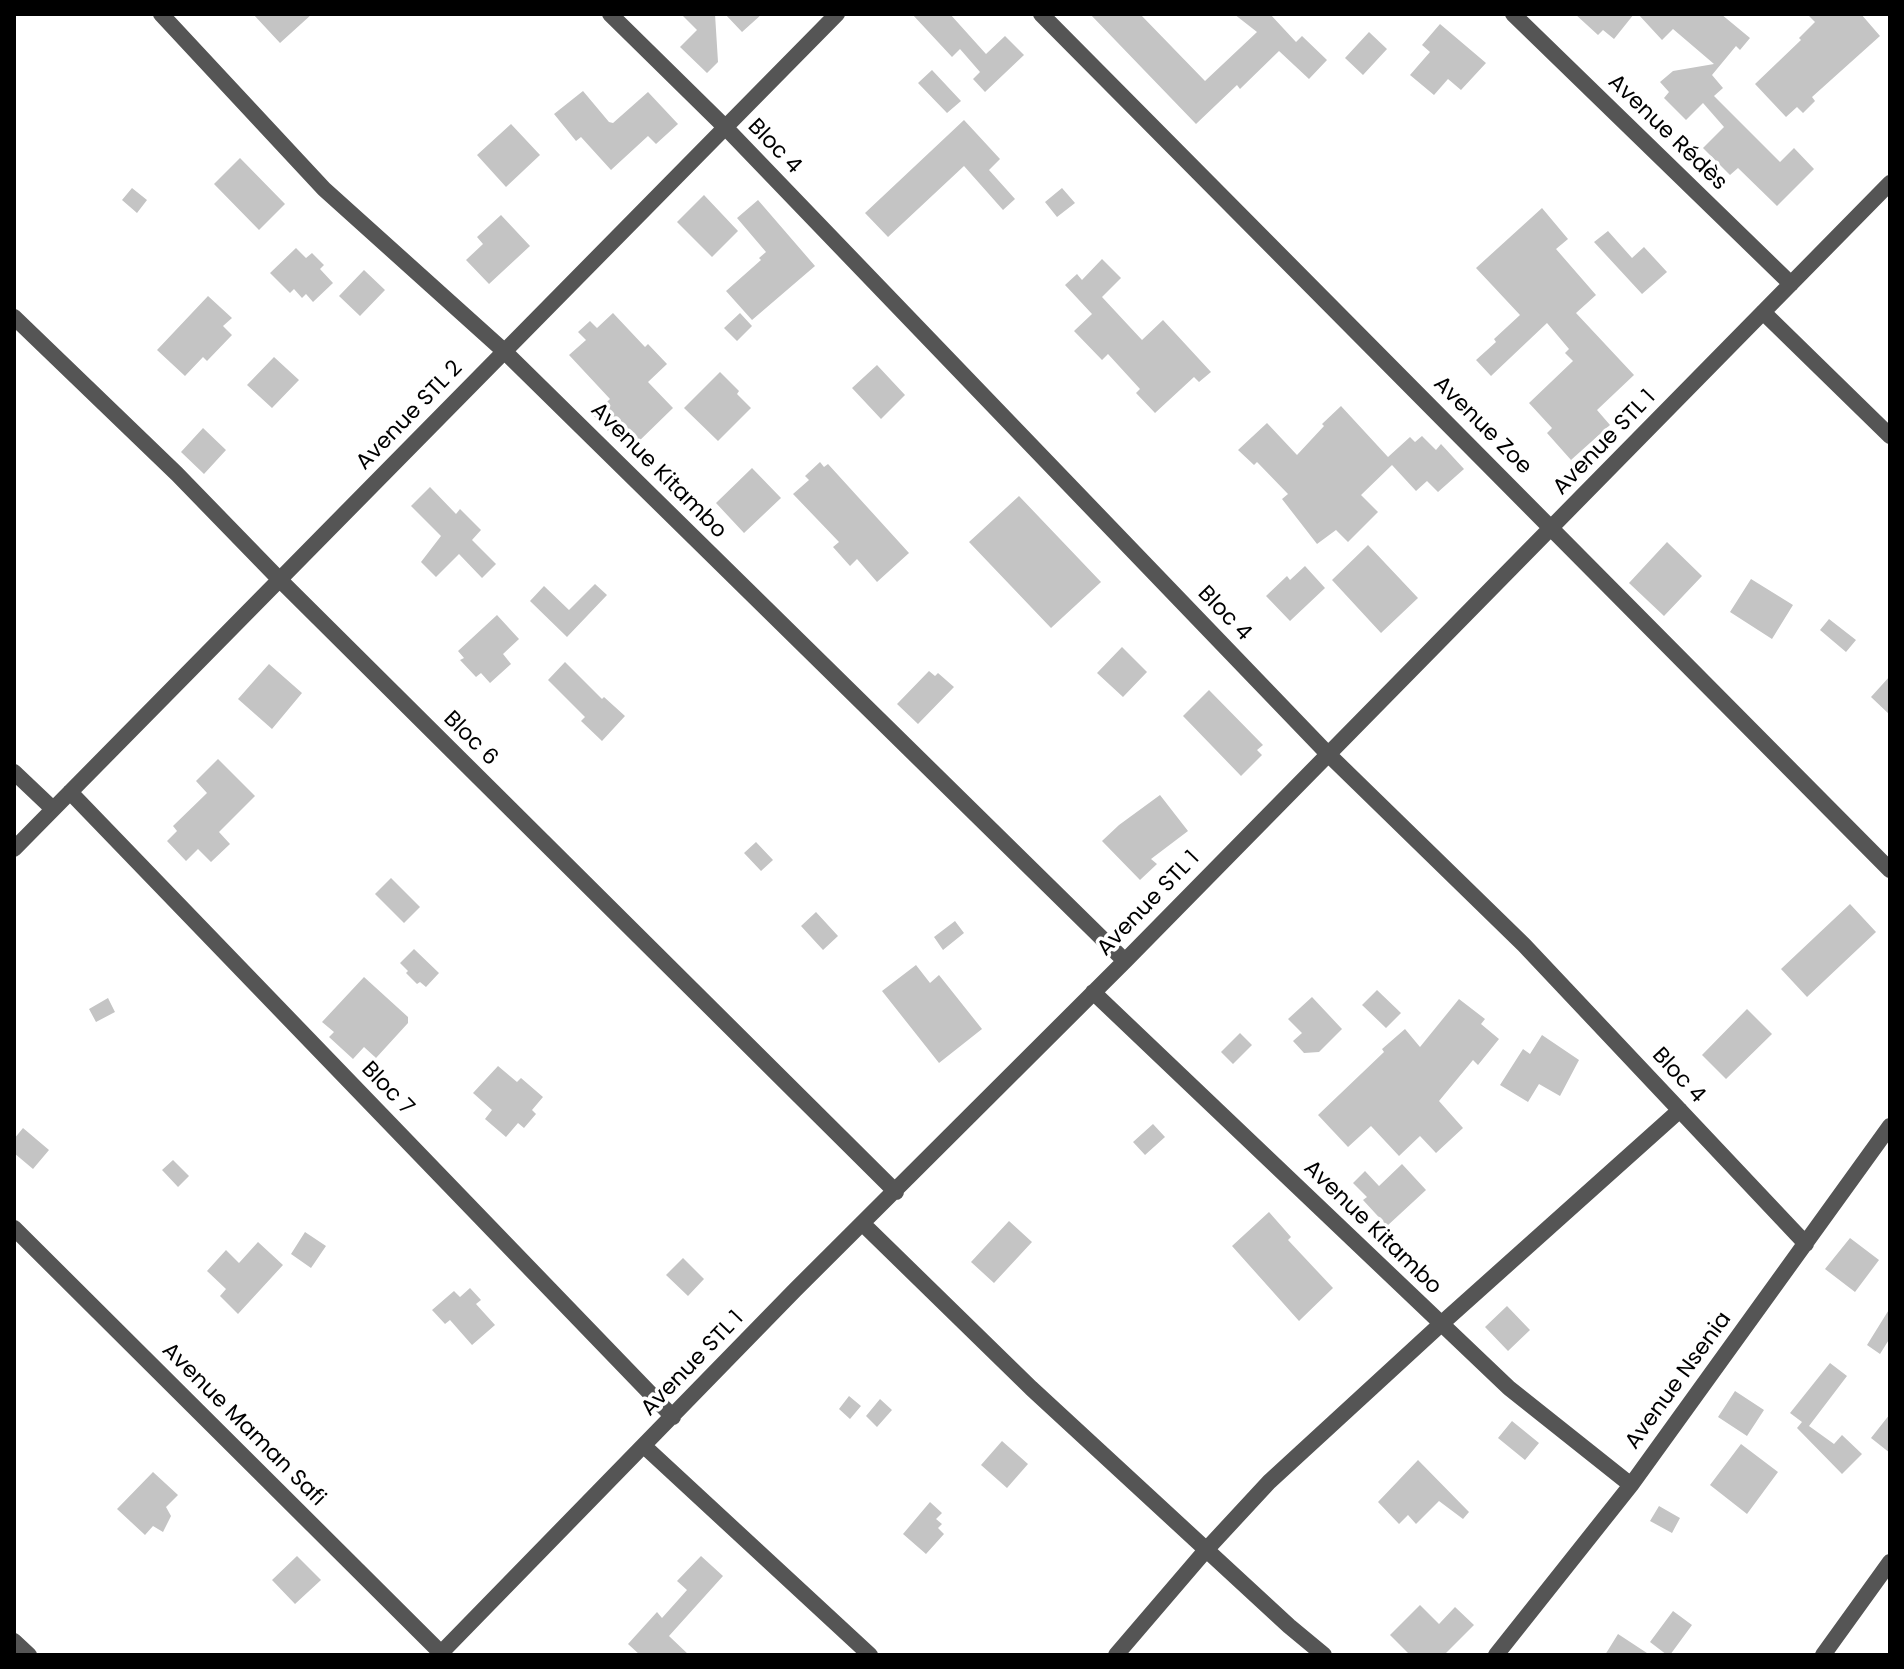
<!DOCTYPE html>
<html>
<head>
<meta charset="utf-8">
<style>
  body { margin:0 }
  #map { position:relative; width:1904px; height:1669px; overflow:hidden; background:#fff; font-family:Poppins,sans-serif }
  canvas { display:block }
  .frame { position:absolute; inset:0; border:16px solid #000; pointer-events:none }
</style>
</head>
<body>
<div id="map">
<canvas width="1904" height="1669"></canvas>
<div class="frame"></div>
</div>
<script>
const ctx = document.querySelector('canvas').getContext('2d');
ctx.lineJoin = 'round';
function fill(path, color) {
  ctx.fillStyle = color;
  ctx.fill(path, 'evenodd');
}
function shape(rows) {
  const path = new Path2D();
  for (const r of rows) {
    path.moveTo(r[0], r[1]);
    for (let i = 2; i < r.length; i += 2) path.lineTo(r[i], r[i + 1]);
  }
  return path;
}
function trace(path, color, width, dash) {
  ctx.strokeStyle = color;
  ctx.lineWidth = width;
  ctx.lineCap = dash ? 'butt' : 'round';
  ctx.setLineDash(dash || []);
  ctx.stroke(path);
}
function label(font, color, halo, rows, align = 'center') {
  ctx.font = font + ' Poppins,sans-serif';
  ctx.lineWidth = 7;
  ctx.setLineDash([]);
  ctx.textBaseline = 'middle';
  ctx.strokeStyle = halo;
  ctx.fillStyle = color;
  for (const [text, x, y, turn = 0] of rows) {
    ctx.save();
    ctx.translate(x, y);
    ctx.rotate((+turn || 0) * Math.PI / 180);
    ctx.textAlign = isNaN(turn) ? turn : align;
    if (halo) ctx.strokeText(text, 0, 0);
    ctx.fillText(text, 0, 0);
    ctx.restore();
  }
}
fill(shape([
  [253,14,312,14,280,43],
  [681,14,715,14,718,62,707,73,680,47,697,30],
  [725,14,762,14,742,32],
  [912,14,950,14,986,54,1005,36,1024,55,985,92,973,79,980,72,960,49,952,57],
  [1090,14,1140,14,1205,81,1257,32,1234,14,1270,14,1296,42,1302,36,1327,60,1309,79,1279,51,1240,89,1237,85,1196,124],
  [1575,14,1634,14,1614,39,1603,30,1598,35],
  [1638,14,1721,14,1750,38,1740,50,1736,46,1712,75,1723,88,1714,96,1780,162,1794,148,1814,169,1777,206,1738,168,1730,175,1703,148,1724,127,1703,103,1686,120,1664,98,1669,92,1660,82,1673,71,1714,64,1673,29,1662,40],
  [1807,14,1861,14,1880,36,1812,97,1815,101,1803,113,1797,107,1786,117,1755,84,1801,40,1799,38,1815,22],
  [1440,24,1486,63,1461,90,1448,79,1434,95,1410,75,1430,52,1422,45],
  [1369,32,1387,49,1363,75,1345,58],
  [932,70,961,101,947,113,918,83],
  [583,91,609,122,613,123,648,92,678,124,656,144,648,136,611,170,581,137,576,141,554,114],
  [964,120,1000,159,989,170,1015,199,1003,210,964,166,888,237,865,213],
  [511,124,540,155,506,187,477,155],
  [240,158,285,204,259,230,214,184],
  [132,188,147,200,137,213,122,200],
  [1062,188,1075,203,1057,217,1045,202],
  [704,195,738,231,712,257,677,222],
  [758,200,815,266,752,320,726,291,761,260,759,258,766,252,737,218],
  [1542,208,1568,239,1556,249,1596,295,1576,313,1634,375,1597,410,1610,425,1571,460,1547,433,1552,428,1529,403,1573,361,1565,353,1569,349,1547,323,1491,376,1476,360,1496,342,1494,339,1520,315,1476,268],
  [501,215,530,246,489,284,466,260,483,244,477,237],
  [1608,231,1632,258,1644,247,1667,272,1642,294,1594,242],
  [296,248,306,258,312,253,324,265,320,269,333,283,313,302,306,294,302,298,294,289,290,293,270,273],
  [1102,259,1121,278,1102,297,1142,340,1163,320,1211,372,1199,382,1194,377,1155,413,1136,393,1140,389,1108,354,1102,360,1074,331,1092,314,1065,285,1077,274,1082,280],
  [364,270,385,290,360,316,339,296],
  [208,296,232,318,223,326,232,335,207,361,203,357,185,376,157,350],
  [613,313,645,347,648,344,667,364,648,382,673,408,634,446,613,425,608,431,593,415,610,399,569,355,586,340,578,332,590,321,597,328],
  [740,313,752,326,737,341,724,328],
  [274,357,299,380,272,408,247,385],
  [877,365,905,395,881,419,852,388],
  [720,372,739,391,737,394,751,408,718,441,684,408],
  [1341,406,1388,457,1410,437,1415,442,1422,436,1436,450,1441,444,1464,469,1438,492,1427,481,1416,491,1392,465,1361,495,1378,512,1348,542,1336,530,1317,544,1282,499,1288,494,1257,462,1254,465,1238,450,1267,423,1297,455,1324,426,1322,424],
  [203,428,226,450,204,474,181,452],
  [820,462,824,467,828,464,909,553,877,582,857,559,850,566,833,547,839,542,793,494,809,480,805,476],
  [752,468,781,498,744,533,716,503],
  [430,487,456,514,460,509,481,530,472,540,496,564,482,578,459,554,436,577,421,562,441,536,411,506],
  [1019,496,1101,582,1051,628,969,542],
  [1667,542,1702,576,1664,616,1629,583],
  [1368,545,1418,598,1381,633,1332,580],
  [1305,566,1325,588,1290,621,1266,596,1287,576,1290,580],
  [1751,579,1793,605,1772,639,1730,612],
  [595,584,607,595,567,637,530,601,544,586,569,610],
  [497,615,519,639,503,654,511,664,490,683,481,673,476,677,460,660,464,658,458,651],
  [1829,619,1856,640,1846,652,1820,630],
  [1122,647,1147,672,1123,697,1097,673],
  [565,662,602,699,604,697,625,716,602,741,581,721,585,717,548,680],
  [269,664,302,693,272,729,238,699],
  [929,671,935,676,938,673,954,687,918,724,897,704],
  [1890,676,1890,715,1871,697],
  [1209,690,1263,745,1257,750,1262,755,1241,776,1183,716],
  [218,759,255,796,219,832,230,844,211,862,198,849,186,861,167,841,177,831,173,826,207,793,196,781],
  [1160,795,1188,831,1151,859,1157,864,1140,880,1102,841,1119,825],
  [756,842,773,860,761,871,744,853],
  [391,878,420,907,404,923,375,894],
  [1850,904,1876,932,1807,997,1781,969],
  [816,912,838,936,823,950,801,926],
  [955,921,964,933,943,950,934,937],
  [414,949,439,973,426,987,420,982,417,984,406,973,408,971,400,963],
  [916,965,930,983,939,975,982,1029,939,1063,882,991],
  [364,977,408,1017,408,1023,376,1058,364,1047,353,1059,329,1037,334,1032,322,1022],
  [1377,990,1401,1013,1386,1028,1362,1005],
  [1312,997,1342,1029,1319,1052,1304,1053,1293,1041,1302,1033,1288,1019],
  [108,998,115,1012,96,1022,89,1009],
  [1459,999,1485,1019,1481,1024,1499,1039,1478,1065,1473,1060,1439,1101,1463,1128,1436,1153,1420,1136,1399,1156,1371,1126,1348,1147,1318,1115,1384,1052,1382,1049,1405,1029,1420,1047],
  [1747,1009,1772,1034,1726,1079,1702,1055],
  [1240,1033,1252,1045,1233,1064,1221,1052],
  [1542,1035,1579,1060,1560,1096,1539,1084,1528,1102,1500,1085,1523,1049,1530,1054],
  [498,1066,517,1082,521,1078,543,1097,532,1110,536,1114,524,1128,518,1123,506,1137,485,1119,492,1110,473,1093],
  [1153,1124,1165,1137,1145,1155,1133,1142],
  [23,1128,49,1150,33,1169,14,1153,14,1139],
  [173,1160,189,1176,178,1187,162,1170],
  [1402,1164,1426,1190,1387,1226,1363,1200,1367,1197,1353,1183,1365,1171,1379,1186],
  [1269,1212,1291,1237,1288,1240,1333,1288,1299,1321,1232,1246],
  [1009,1221,1032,1242,994,1283,971,1262],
  [305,1232,326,1246,311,1268,291,1254],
  [1850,1238,1879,1260,1855,1292,1825,1269],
  [258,1242,283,1265,238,1314,220,1296,226,1289,207,1271,226,1250,239,1263],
  [683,1258,704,1279,688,1296,666,1275],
  [470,1288,481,1300,476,1304,495,1325,472,1345,450,1320,445,1324,432,1310,454,1291,460,1297],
  [1507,1306,1530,1330,1508,1351,1485,1327],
  [1890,1308,1890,1338,1880,1354,1867,1345],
  [1830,1363,1847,1376,1809,1426,1834,1444,1842,1435,1862,1454,1842,1474,1797,1428,1802,1422,1790,1413],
  [1735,1391,1764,1410,1747,1436,1718,1417],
  [849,1396,861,1406,850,1419,839,1409],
  [880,1399,892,1410,877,1427,866,1416],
  [1890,1414,1890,1453,1871,1438],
  [1512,1421,1539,1443,1525,1460,1498,1438],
  [1002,1441,1028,1464,1007,1488,981,1465],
  [1741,1444,1778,1472,1747,1514,1710,1485],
  [1418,1460,1469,1512,1463,1519,1439,1501,1416,1524,1408,1515,1399,1524,1378,1502],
  [153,1472,178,1495,166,1507,171,1516,163,1532,153,1526,145,1535,117,1509],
  [930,1502,942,1513,936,1519,942,1524,938,1528,944,1534,926,1554,903,1534],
  [1659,1506,1680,1518,1672,1533,1650,1521],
  [297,1556,321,1580,295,1604,272,1580],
  [701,1556,723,1576,669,1636,689,1655,640,1655,628,1644,657,1612,662,1618,687,1590,677,1581],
  [1420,1605,1439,1624,1455,1607,1474,1625,1444,1655,1410,1655,1390,1635],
  [1673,1611,1692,1625,1670,1655,1667,1655,1650,1642],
  [1618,1634,1650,1655,1605,1655]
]), '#c4c4c4');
trace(shape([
  [161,14,324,189,504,351,1125,961],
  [610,14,726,128,1327,753,1524,945,1806,1244],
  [1041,14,1890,870],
  [1513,14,1791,284],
  [1763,312,1890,436],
  [14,317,177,474,280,580,896,1192],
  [14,772,53,809],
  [70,792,673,1417],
  [14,849,837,14],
  [1093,992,1509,1388,1631,1485],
  [863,1224,1031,1388,1289,1626,1324,1655],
  [14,1228,441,1653],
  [644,1446,870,1655],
  [14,1641,29,1655],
  [439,1655,795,1290,1125,961,1890,183],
  [1116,1655,1206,1550,1269,1482,1441,1324,1680,1110],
  [1496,1655,1631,1485,1890,1126],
  [1823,1655,1890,1562]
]), '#555', 16);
label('22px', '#000', '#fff', [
  ["Avenue Rédès",1667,133,44],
  ["Bloc 4",774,147,46],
  ["Avenue STL 2",410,416,-46],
  ["Avenue Zoe",1482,426,45],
  ["Avenue STL 1",1605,443,-46],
  ["Avenue Kitambo",658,471,45],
  ["Bloc 4",1224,614,46],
  ["Bloc 6",470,739,45],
  ["Avenue STL 1",1149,904,-46],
  ["Bloc 4",1678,1076,47],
  ["Bloc 7",387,1089,46],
  ["Avenue Kitambo",1372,1228,44],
  ["Avenue STL 1",693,1364,-46],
  ["Avenue Nsenia",1679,1381,-54],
  ["Avenue Maman Safi",243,1425,45]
]);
</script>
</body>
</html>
